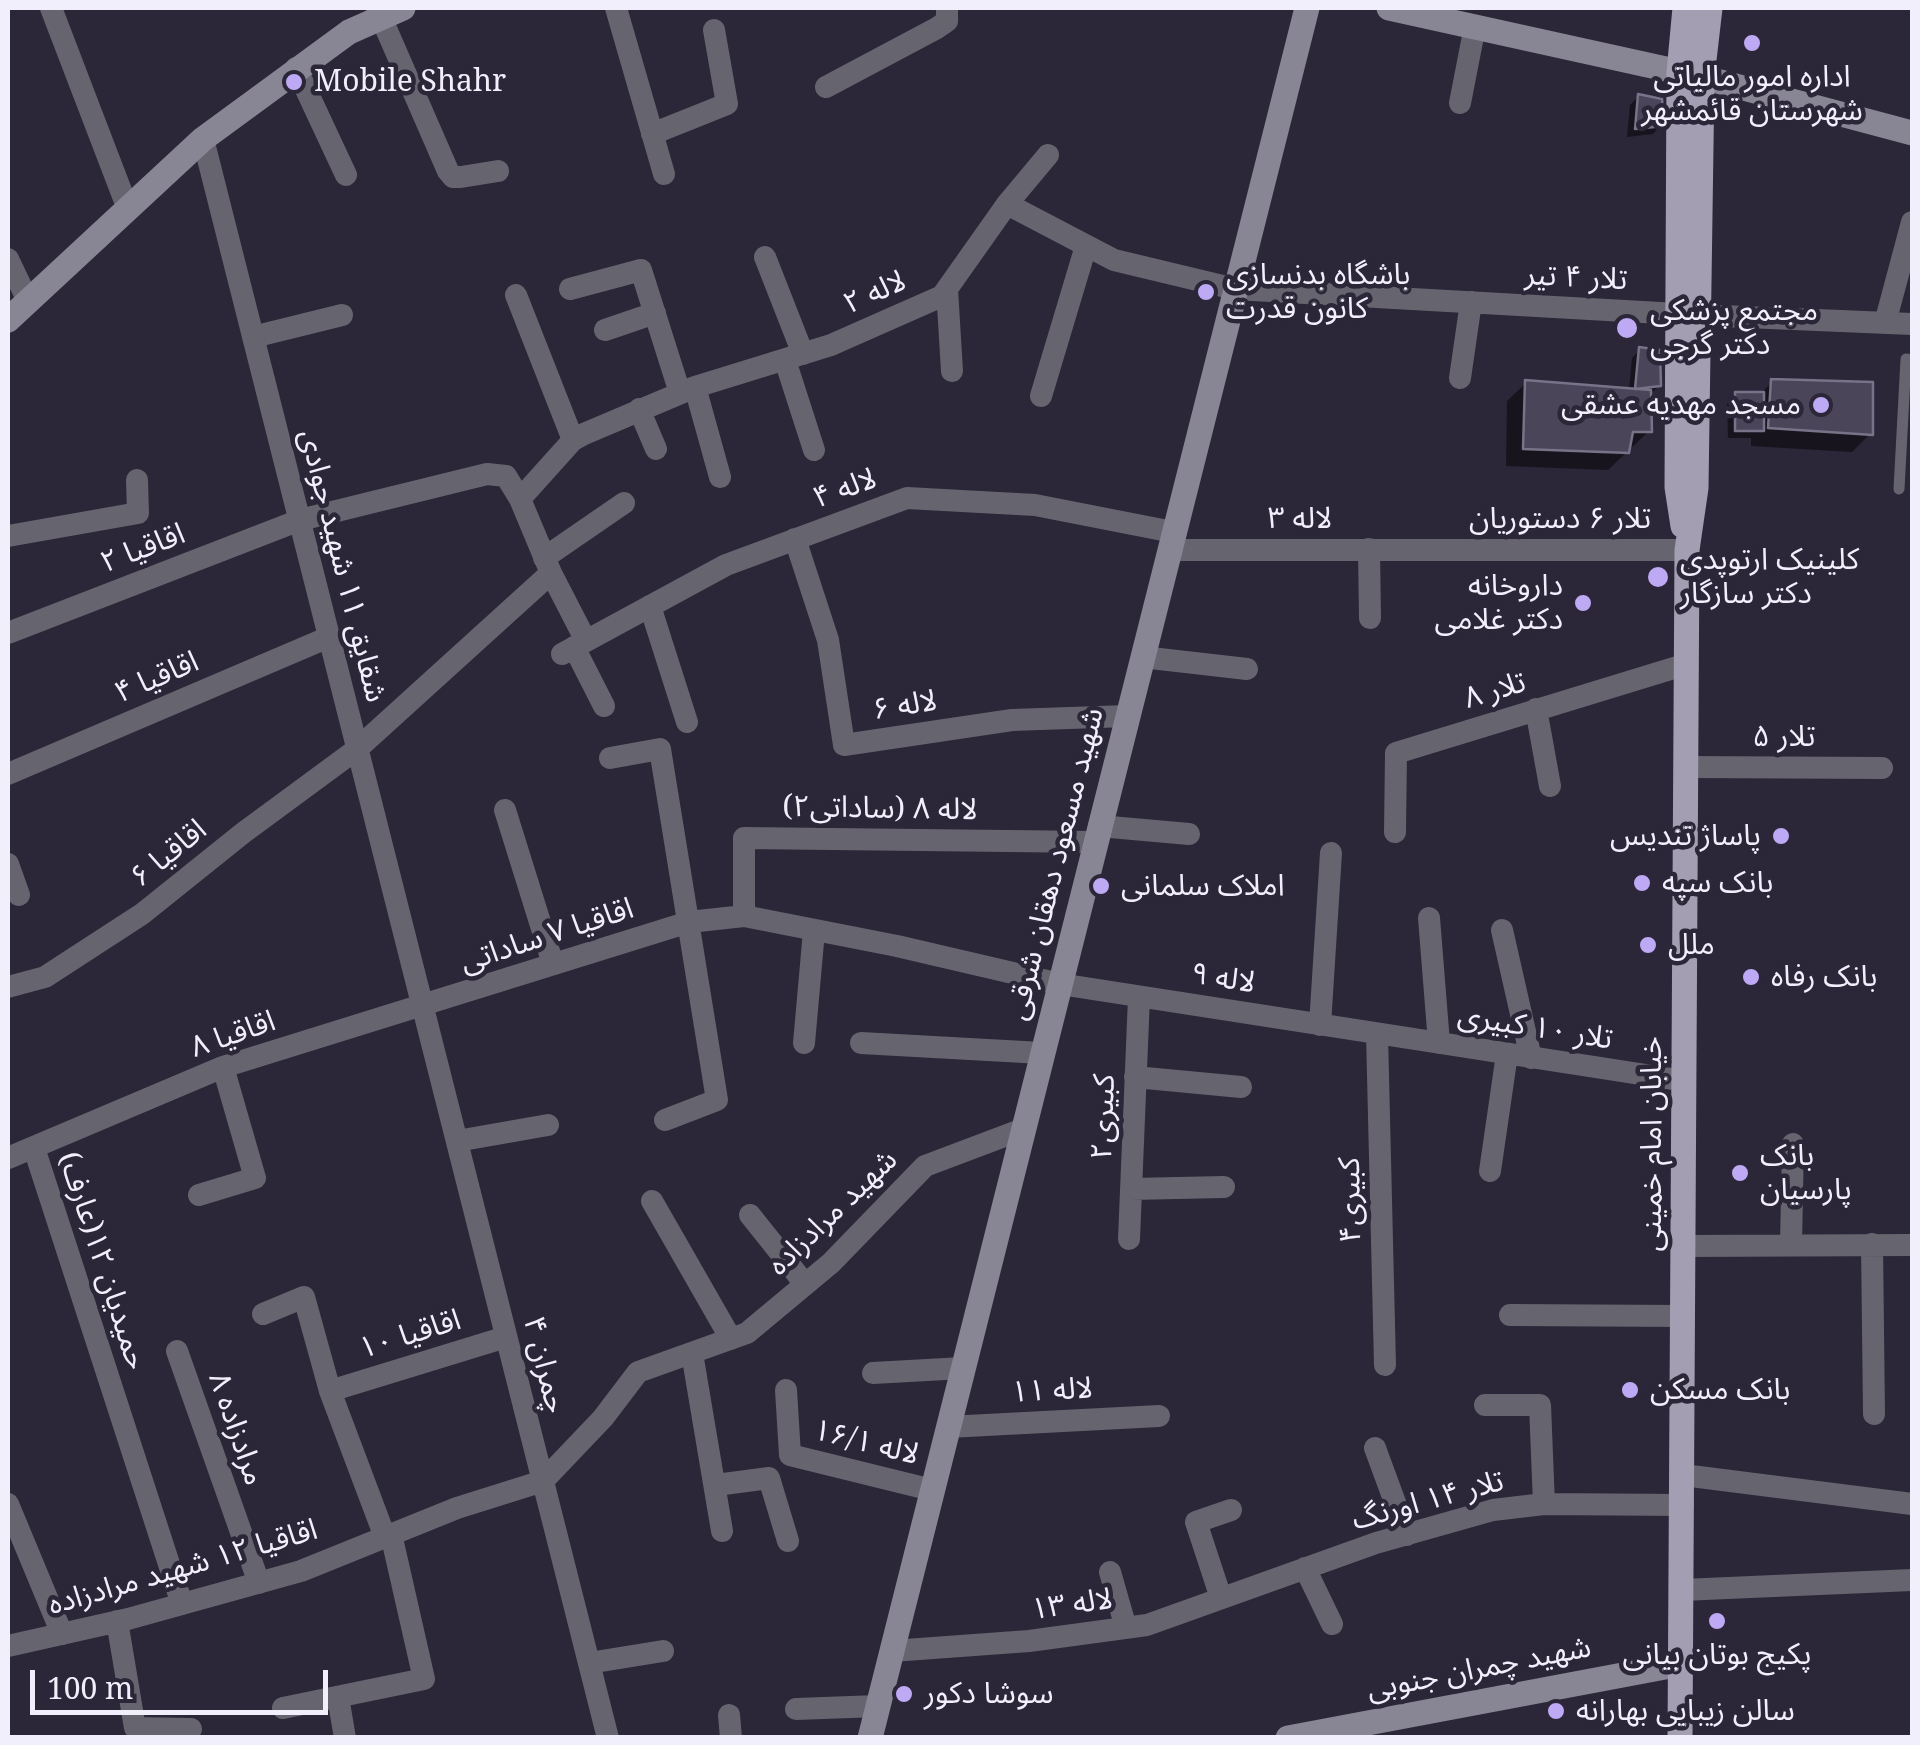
<!DOCTYPE html>
<html>
<head>
<meta charset="utf-8">
<style>
  body { margin:0 }
  #map { position:relative; width:1920px; height:1745px; overflow:hidden; background:#2b2638; font-family:"Noto Serif",serif }
  canvas { display:block }
  .frame { position:absolute; inset:0; border:10px solid #f2effc; pointer-events:none }
  .scale { position:absolute; left:30px; top:1670px; width:298px; height:45px; box-sizing:border-box; border:5px solid #f2effc; border-top:0; padding-left:12px; font-size:30px; line-height:35px; white-space:nowrap; color:#f2effc; -webkit-text-stroke:8px #2b2638; paint-order:stroke }
</style>
</head>
<body>
<div id="map">
<canvas width="1920" height="1745"></canvas>
<div class="frame"></div>
<div class="scale">100 m</div>
</div>
<script>
const ctx = document.querySelector('canvas').getContext('2d');
ctx.lineJoin = 'round';
function fill(path, color) {
  ctx.fillStyle = color;
  ctx.fill(path, 'evenodd');
}
function shape(rows) {
  const path = new Path2D();
  for (const r of rows) {
    path.moveTo(r[0], r[1]);
    for (let i = 2; i < r.length; i += 2) path.lineTo(r[i], r[i + 1]);
  }
  return path;
}
function trace(path, color, width, dash) {
  ctx.strokeStyle = color;
  ctx.lineWidth = width;
  ctx.lineCap = dash ? 'butt' : 'round';
  ctx.setLineDash(dash || []);
  ctx.stroke(path);
}
function label(font, color, halo, rows, align = 'center') {
  ctx.font = font + ' "Noto Serif","Noto Sans Arabic",serif';
  ctx.lineWidth = 9;
  ctx.setLineDash([]);
  ctx.textBaseline = 'middle';
  ctx.strokeStyle = halo;
  ctx.fillStyle = color;
  for (const [text, x, y, turn = 0] of rows) {
    ctx.save();
    ctx.translate(x, y);
    ctx.rotate((+turn || 0) * Math.PI / 180);
    ctx.textAlign = isNaN(turn) ? turn : align;
    if (halo) ctx.strokeText(text, 0, 0);
    ctx.fillText(text, 0, 0);
    ctx.restore();
  }
}
fill(shape([
  [1638,97,1661,125,1653,134,1627,137,1630,105],
  [1640,350,1659,386,1649,395,1649,431,1608,470,1506,466,1507,401,1526,383,1629,391,1632,358],
  [1772,382,1870,434,1852,452,1751,446,1751,438,1728,438,1727,403,1736,394,1760,394]
]), '#0007');
const building = shape([
  [1638,94,1662,99,1664,126,1635,129,1638,94],
  [1639,347,1660,350,1661,386,1635,389,1639,347],
  [1771,379,1873,382,1873,435,1768,428,1771,379],
  [1525,380,1651,390,1652,432,1633,432,1629,453,1523,449,1525,380],
  [1735,392,1764,392,1764,431,1735,431,1735,392]
]);
fill(building, '#4a4559');
trace(building, '#787388', 2.5);
trace(shape([
  [1899,489,1906,359,1912,360]
]), '#66646e', 11);
trace(shape([
  [51,8,128,209],
  [377,8,448,171,453,177,461,177,498,171],
  [616,8,664,174],
  [296,68,346,175],
  [826,87,937,28,947,21,947,8],
  [1460,103,1475,26],
  [652,134,727,104,714,30],
  [203,139,608,1738],
  [1007,204,1114,260,1235,289,1678,314],
  [765,257,803,354],
  [8,259,28,301],
  [570,289,641,270,680,393],
  [947,289,952,371],
  [516,295,573,440],
  [1698,315,1912,324],
  [1885,323,1912,222],
  [605,330,655,313],
  [253,337,342,315],
  [785,360,814,450],
  [1460,378,1471,302],
  [695,387,720,477],
  [1041,396,1086,246],
  [639,409,656,449],
  [520,499,573,440,584,434,695,387,831,345,942,296,1007,204,1048,155],
  [8,536,138,513,137,480],
  [795,539,828,640,844,745,1012,720,1127,716],
  [1369,549,1370,618],
  [1169,550,1687,550],
  [544,558,624,503],
  [650,606,687,722],
  [8,633,300,520,487,474,506,476,520,499,551,573],
  [574,647,604,706],
  [562,654,726,565,907,498,1035,505,1173,532],
  [1142,657,1247,669],
  [1536,709,1550,786],
  [610,758,660,749,717,1100,665,1120],
  [1686,767,1882,768],
  [8,774,329,637],
  [505,810,553,964],
  [1099,826,1189,834],
  [1395,832,1396,753,1687,664],
  [8,864,19,895],
  [744,916,744,838,1095,842],
  [1429,918,1439,1043],
  [1502,930,1531,1058],
  [8,987,45,977,142,914,243,833,357,749,551,573,586,641],
  [1320,1025,1331,853],
  [1377,1034,1385,1365],
  [804,1043,814,931],
  [861,1043,1042,1053],
  [1135,1077,1241,1087],
  [457,1141,548,1125],
  [34,1148,182,1604],
  [8,1158,223,1067,689,922,744,916,897,946,1060,984,1685,1081],
  [1490,1171,1507,1054],
  [1131,1189,1224,1187],
  [199,1195,255,1178,223,1067],
  [652,1201,731,1339],
  [750,1215,805,1284],
  [1129,1239,1139,997],
  [1791,1244,1793,1144],
  [1872,1244,1874,1414],
  [1684,1246,1912,1245],
  [263,1314,304,1297,330,1391,385,1537],
  [1510,1315,1684,1316],
  [177,1351,259,1583],
  [692,1353,722,1531],
  [873,1373,963,1368],
  [786,1390,790,1455,932,1490],
  [330,1391,506,1337],
  [1485,1405,1540,1405,1544,1504],
  [948,1427,1159,1416],
  [1375,1448,1407,1535],
  [1683,1475,1912,1504],
  [716,1485,769,1478,788,1541],
  [8,1504,62,1634],
  [1305,1568,1332,1624],
  [1110,1572,1126,1628],
  [1682,1590,1912,1580],
  [1221,1598,1196,1522,1231,1510],
  [117,1621,135,1728,191,1729],
  [8,1646,128,1619,301,1571,457,1508,543,1481,603,1418,638,1372,747,1333,831,1263,925,1166,1023,1129],
  [892,1651,1029,1641,1147,1625,1376,1543,1493,1510,1544,1504,1683,1505],
  [589,1663,663,1651],
  [338,1697,345,1738],
  [283,1708,424,1679,391,1534],
  [796,1709,878,1706],
  [729,1715,731,1738]
]), '#66646e', 22);
trace(shape([
  [1389,8,1702,77,1912,133],
  [8,320,203,139,349,32,403,8],
  [870,1738,1307,8],
  [1288,1738,1681,1664]
]), '#888594', 25);
trace(shape([
  [1683,526,1677,487,1679,72,1685,8],
  [1680,1738,1687,550,1696,488,1702,77,1710,8]
]), '#a39eb1', 25);
for (const [x, y, r, color] of [
  [1752,43,10,"#bea9f4"],
  [294,82,10,"#bea9f4"],
  [1206,292,10,"#bea9f4"],
  [1627,328,12,"#bea9f4"],
  [1821,405,10,"#bea9f4"],
  [1658,577,12,"#bea9f4"],
  [1583,603,10,"#bea9f4"],
  [1781,836,10,"#bea9f4"],
  [1642,883,10,"#bea9f4"],
  [1101,886,10,"#bea9f4"],
  [1648,945,10,"#bea9f4"],
  [1751,977,10,"#bea9f4"],
  [1740,1173,10,"#bea9f4"],
  [1630,1390,10,"#bea9f4"],
  [1717,1621,10,"#bea9f4"],
  [904,1694,10,"#bea9f4"],
  [1556,1711,10,"#bea9f4"]
]) {
  const dot = new Path2D();
  dot.arc(x, y, r, 0, 2 * Math.PI);
  ctx.fillStyle = color;
  ctx.fill(dot);
  trace(dot, '#2b2638', 4);
}
label('30px', '#f2effc', '#2b2638', [
  ["اداره امور مالیاتی",1752,77,"center"],
  ["شهرستان قائمشهر",1752,111,"center"],
  ["Mobile Shahr",314,82],
  ["باشگاه بدنسازی",1226,275],
  ["کانون قدرت",1226,309],
  ["مجتمع پزشکی",1650,311],
  ["دکتر گرجی",1650,345],
  ["مسجد مهدیه عشقی",1801,405,"right"],
  ["کلینیک ارتوپدی",1680,560],
  ["دکتر سازگار",1680,594],
  ["داروخانه",1563,586,"right"],
  ["دکتر غلامی",1563,620,"right"],
  ["پاساژ تندیس",1761,836,"right"],
  ["بانک سپه",1662,883],
  ["املاک سلمانی",1121,886],
  ["ملل",1668,945],
  ["بانک رفاه",1771,977],
  ["بانک",1760,1156],
  ["پارسیان",1760,1190],
  ["بانک مسکن",1650,1390],
  ["پکیج بوتان بیانی",1717,1655,"center"],
  ["سوشا دکور",924,1694],
  ["سالن زیبایی بهارانه",1576,1711]
], 'left');
label('30px', '#f2effc', '#2b2638', [
  ["تلار ۴ تیر",1576,278,3],
  ["لاله ۲",875,293,-24],
  ["لاله ۴",845,489,-20],
  ["لاله ۳",1300,519],
  ["تلار ۶ دستوریان",1560,519],
  ["اقاقیا ۲",143,549,-21],
  ["شقایق ۱۱ شهید جوادی",342,566,76],
  ["اقاقیا ۴",157,678,-23],
  ["تلار ۸",1495,691,-17],
  ["لاله ۶",905,706,-9],
  ["تلار ۵",1784,737],
  ["لاله ۸ (ساداتی۲)",880,809,1],
  ["اقاقیا ۶",169,854,-39],
  ["شهید مسعود دهقان شرقی",1056,864,-76],
  ["اقاقیا ۷ ساداتی",547,936,-18],
  ["لاله ۹",1223,979,9],
  ["تلار ۱۰ کبیری",1535,1028,9],
  ["اقاقیا ۸",233,1035,-19],
  ["کبیری۲",1104,1117,-88],
  ["خیابان امام خمینی",1652,1144,-90],
  ["کبیری۴",1351,1200,-91],
  ["شهید مرادزاده",833,1213,-44],
  ["حمیدیان ۱۲(عارف)",102,1261,72],
  ["اقاقیا ۱۰",410,1335,-17],
  ["چمران ۴",544,1365,76],
  ["لاله ۱۱",1052,1391,-3],
  ["مرادزاده ۸",236,1429,71],
  ["لاله ۱۶/۱",866,1443,14],
  ["تلار ۱۴ اورنگ",1428,1501,-15],
  ["اقاقیا ۱۲ شهید مرادزاده",183,1568,-16],
  ["لاله ۱۳",1072,1605,-8],
  ["شهید چمران جنوبی",1479,1669,-11]
]);
</script>
</body>
</html>
